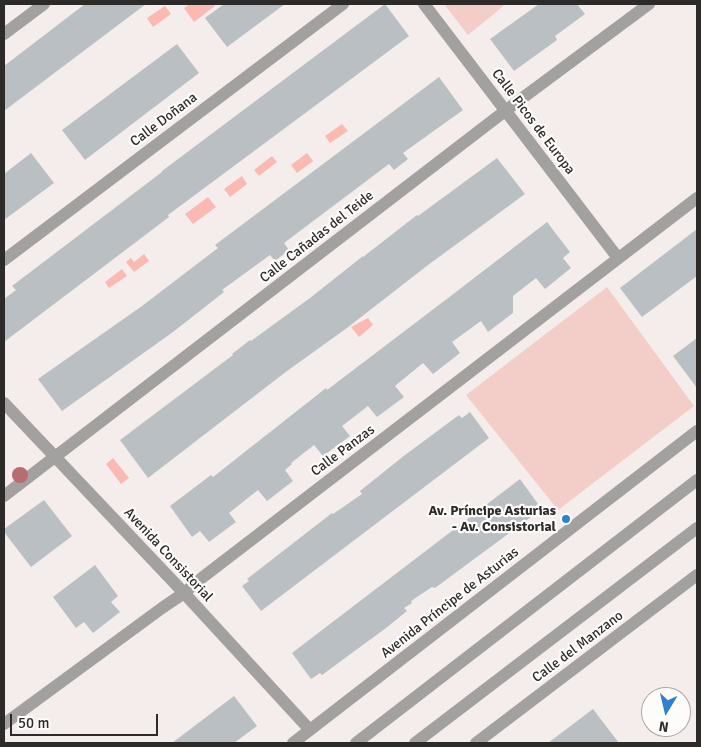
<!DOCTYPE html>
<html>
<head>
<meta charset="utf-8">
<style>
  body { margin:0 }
  #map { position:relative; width:701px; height:747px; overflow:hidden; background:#f4edeb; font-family:Signika,sans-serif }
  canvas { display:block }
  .frame { position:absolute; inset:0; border:5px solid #2d2b2a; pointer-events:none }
  .north { position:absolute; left:641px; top:687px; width:50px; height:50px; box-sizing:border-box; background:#fefbfb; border:1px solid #aaa8a7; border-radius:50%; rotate:189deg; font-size:14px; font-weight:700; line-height:20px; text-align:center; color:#2d2b2a }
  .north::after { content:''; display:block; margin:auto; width:18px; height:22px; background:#3080d0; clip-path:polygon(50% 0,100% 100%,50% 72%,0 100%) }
  .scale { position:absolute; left:10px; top:714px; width:148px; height:22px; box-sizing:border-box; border:2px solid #2d2b2a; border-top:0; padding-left:6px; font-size:15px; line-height:18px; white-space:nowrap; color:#2d2b2a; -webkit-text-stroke:4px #fefbfb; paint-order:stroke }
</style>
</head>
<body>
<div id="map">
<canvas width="701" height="747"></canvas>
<div class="frame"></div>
<div class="north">N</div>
<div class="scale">50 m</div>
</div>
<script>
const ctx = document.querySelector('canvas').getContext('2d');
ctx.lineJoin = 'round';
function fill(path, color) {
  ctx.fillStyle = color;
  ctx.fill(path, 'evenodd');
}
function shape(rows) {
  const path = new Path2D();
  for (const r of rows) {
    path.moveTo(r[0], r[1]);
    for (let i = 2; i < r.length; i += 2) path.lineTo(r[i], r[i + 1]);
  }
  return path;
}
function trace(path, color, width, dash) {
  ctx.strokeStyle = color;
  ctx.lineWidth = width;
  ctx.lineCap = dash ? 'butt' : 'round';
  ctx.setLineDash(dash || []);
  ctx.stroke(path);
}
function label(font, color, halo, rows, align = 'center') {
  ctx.font = font + ' Signika,sans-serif';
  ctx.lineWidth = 4.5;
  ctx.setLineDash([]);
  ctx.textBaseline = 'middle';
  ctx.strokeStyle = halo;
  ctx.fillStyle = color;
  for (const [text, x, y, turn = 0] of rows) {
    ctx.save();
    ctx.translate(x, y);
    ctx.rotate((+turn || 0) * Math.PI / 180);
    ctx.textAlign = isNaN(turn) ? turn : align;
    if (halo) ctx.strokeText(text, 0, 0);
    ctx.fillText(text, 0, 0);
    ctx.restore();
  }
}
fill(shape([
  [444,4,506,4,468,35],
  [607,287,694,406,558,510,466,395]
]), '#f3cec9');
fill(shape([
  [190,4,213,4,215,6,194,22,184,8],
  [165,6,171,14,153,27,147,18],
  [342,124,348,131,330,143,325,136],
  [307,153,313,161,297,173,291,165],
  [272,156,277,162,259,176,254,170],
  [242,176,247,184,230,197,224,189],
  [208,197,216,207,193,224,185,214],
  [144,254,149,261,134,272,126,262,131,258,134,262],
  [122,269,127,276,109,288,105,282],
  [368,318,373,325,359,337,351,327],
  [113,458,129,478,121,484,106,464]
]), '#fab9b1');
fill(shape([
  [85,4,146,4,4,111,4,66],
  [224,4,285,4,227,47,205,18],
  [385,4,409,36,168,215,169,217,4,342,4,299,16,290,12,286,162,172,162,171],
  [539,4,577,4,585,14,555,36,557,40,514,71,490,39],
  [177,44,199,73,85,160,62,130],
  [439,77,463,110,403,153,408,159,394,170,389,164,284,243,289,250,275,261,270,255,222,290,224,292,173,332,62,411,38,379,142,306,218,248,215,245],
  [31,153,54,183,4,220,4,174],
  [497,158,525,194,428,265,347,328,287,371,148,478,120,440,233,355,232,354,250,340,251,341,310,298,363,256,363,257,417,215,418,216],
  [547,222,570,252,563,258,571,268,545,289,536,278,513,296,513,313,488,332,481,321,452,342,460,353,433,374,423,363,395,386,404,397,377,417,368,406,342,426,350,436,323,456,314,445,291,463,292,464,285,470,293,481,267,501,258,490,229,513,236,522,209,542,200,531,192,537,170,506,211,475,213,477,326,388,327,390,452,295],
  [697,229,697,276,642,317,620,288],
  [697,338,697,388,673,356],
  [470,412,489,438,261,611,242,586,249,581,247,579,332,513,333,514,362,494,360,491,405,455,459,415,462,418],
  [520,479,538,504,532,509,535,514,435,588,432,587,411,601,412,603,404,608,407,611,386,628,322,675,320,673,311,679,292,653],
  [44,500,72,536,31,567,4,532,4,529],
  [95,565,118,596,111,602,120,612,93,633,84,622,76,628,53,597],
  [234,696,257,726,234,743,172,743],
  [593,709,619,743,548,743]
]), '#babfc4');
trace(shape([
  [424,4,618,258],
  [4,34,44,4],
  [4,260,343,4],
  [4,403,184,593,310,730],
  [4,496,505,111,649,4],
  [4,724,162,608,184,593,203,577,697,198],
  [293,743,697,431],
  [356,743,697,480],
  [415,743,697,528],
  [476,743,697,575]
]), '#a3a0a0', 12);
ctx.fillStyle = '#b86b70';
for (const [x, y] of [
  [20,475]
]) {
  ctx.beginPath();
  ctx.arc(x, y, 8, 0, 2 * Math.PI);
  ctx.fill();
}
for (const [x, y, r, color] of [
  [566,519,5,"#3080d0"]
]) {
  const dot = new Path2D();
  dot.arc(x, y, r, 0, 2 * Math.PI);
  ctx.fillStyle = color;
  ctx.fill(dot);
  trace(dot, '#fefbfb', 2);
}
label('14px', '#2d2b2a', '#fefbfb', [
  ["Calle Doñana",164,120,-37],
  ["Calle Picos de Europa",533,122,53],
  ["Calle Cañadas del Teide",317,237,-38],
  ["Calle Panzas",343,451,-37],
  ["Avenida Consistorial",168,555,47],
  ["Avenida Príncipe de Asturias",450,603,-38],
  ["Calle del Manzano",578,647,-37]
]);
label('bold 14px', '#2d2b2a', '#fefbfb', [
  ["Av. Príncipe Asturias",556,511],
  ["- Av. Consistorial",556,527]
], 'right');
</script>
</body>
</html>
